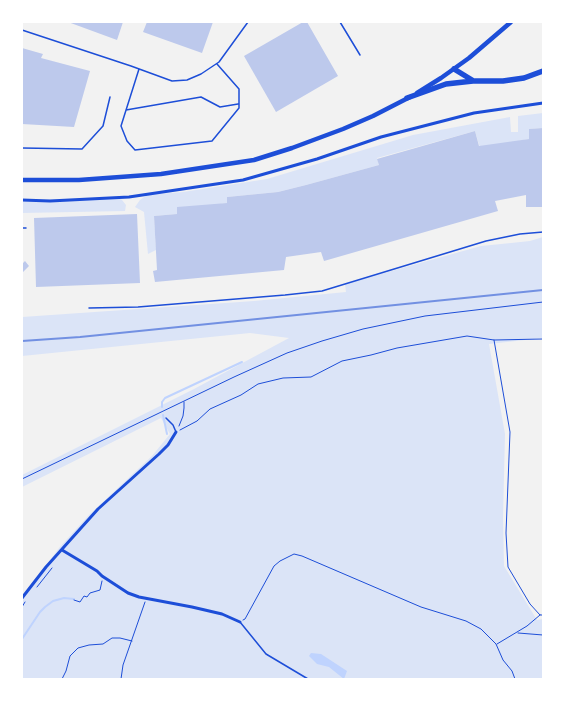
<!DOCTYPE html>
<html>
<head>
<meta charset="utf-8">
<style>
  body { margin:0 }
  #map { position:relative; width:565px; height:701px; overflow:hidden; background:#f2f2f2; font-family:"Alegreya Sans",sans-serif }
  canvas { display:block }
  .frame { position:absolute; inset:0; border:23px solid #fff; pointer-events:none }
</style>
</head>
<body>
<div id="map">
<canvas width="565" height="701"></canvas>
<div class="frame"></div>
</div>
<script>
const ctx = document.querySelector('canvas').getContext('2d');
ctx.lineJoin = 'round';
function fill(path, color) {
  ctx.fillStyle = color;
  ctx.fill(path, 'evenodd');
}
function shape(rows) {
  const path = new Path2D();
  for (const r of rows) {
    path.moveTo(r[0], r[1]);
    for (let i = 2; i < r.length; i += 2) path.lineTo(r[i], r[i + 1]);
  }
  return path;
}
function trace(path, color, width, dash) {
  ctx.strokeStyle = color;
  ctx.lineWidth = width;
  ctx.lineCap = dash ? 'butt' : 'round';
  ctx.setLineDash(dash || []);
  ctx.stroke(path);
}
fill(shape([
  [543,113,543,128,529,129,529,139,480,148,475,131,377,158,379,165,306,185,278,192,227,197,227,203,178,210,177,214,154,216,156,250,148,254,144,212,135,207,140,200,147,195,183,192,267,179,413,135,510,117,511,132,518,132,518,116],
  [118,198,122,200,126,205,125,211,22,213,22,200],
  [543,237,543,338,489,344,505,434,503,518,504,566,537,620,543,619,543,679,22,679,22,598,59,548,89,515,152,456,170,434,161,418,22,487,22,475,194,389,289,338,250,333,22,356,22,317,254,301,346,292,345,284,481,246,511,243,530,241]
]), '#dbe4f7');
fill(shape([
  [311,653,321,654,347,671,344,679,329,667,317,664,309,656]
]), '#bfd3fe');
trace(shape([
  [162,407,162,402,165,398,242,362],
  [163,415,167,434],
  [22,639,40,612,45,607,53,601,64,598,74,599]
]), '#bfd3fe', 2);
fill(shape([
  [68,22,123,22,117,40],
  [147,22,213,22,202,53,143,32],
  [303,22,307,22,338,76,276,112,244,56],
  [22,48,43,54,41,58,90,71,74,127,22,124],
  [543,128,543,207,526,207,526,195,495,201,498,211,324,261,321,252,286,257,284,270,155,282,153,271,157,270,154,216,177,214,177,207,227,203,227,197,278,192,306,185,379,165,377,159,475,131,479,146,529,139,529,129],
  [137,214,140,283,36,287,34,218],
  [25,261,29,266,23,272,22,264]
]), '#bdc9ec');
trace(shape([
  [494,340,510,432,506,533,508,567,530,604,540,615,543,615],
  [179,426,183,416,184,408,184,402],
  [180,430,197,421,210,409,241,395,258,384,283,378,311,377,342,361,371,355,397,348,467,336,494,340,543,339],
  [22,479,234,377,287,353,322,341,363,329,425,316,543,302],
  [37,587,52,568],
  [74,600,80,602,84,596,87,597,90,593,100,590,102,581],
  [22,607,25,602],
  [243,620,245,619,274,566,280,561,294,554,302,556,421,607,466,621,481,629,496,644,503,660,512,671,515,679],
  [518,633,543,635],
  [497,644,527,626,540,615],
  [62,679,66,671,70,656,78,648,89,645,103,644,112,638,120,638,132,641],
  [121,679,123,665,145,602]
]), '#1d4ed8', 1);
trace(shape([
  [340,22,360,55],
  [22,30,131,66,172,81,187,80,201,74,219,62,248,22],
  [139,69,121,126,127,141,135,150,212,141,239,108,239,89,217,64],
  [126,110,201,97,220,107,238,104],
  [22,148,82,149,103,126,110,97],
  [22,228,26,228],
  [89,308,138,307,285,295,322,291,486,241,520,234,543,232],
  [166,418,173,425,176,432],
  [240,622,266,654,308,679]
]), '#1d4ed8', 1.5);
trace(shape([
  [22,200,50,201,129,197,243,180,317,159,381,137,474,113,543,103],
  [62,550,97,571,102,576,128,593,139,597,192,607,222,614,240,622],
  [22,598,46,567,98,509,159,454,168,445,176,432]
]), '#1d4ed8', 3);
trace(shape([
  [417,93,441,78,469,58,511,22],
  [22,180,79,180,161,174,254,160,292,148,343,129,373,116,410,97]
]), '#1d4ed8', 4.5);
trace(shape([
  [454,69,472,80],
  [407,98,446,84,473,81,503,81,524,78,543,71]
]), '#1d4ed8', 5.5);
trace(shape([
  [22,341,80,337,543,290]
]), '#7290e2', 2);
</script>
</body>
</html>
